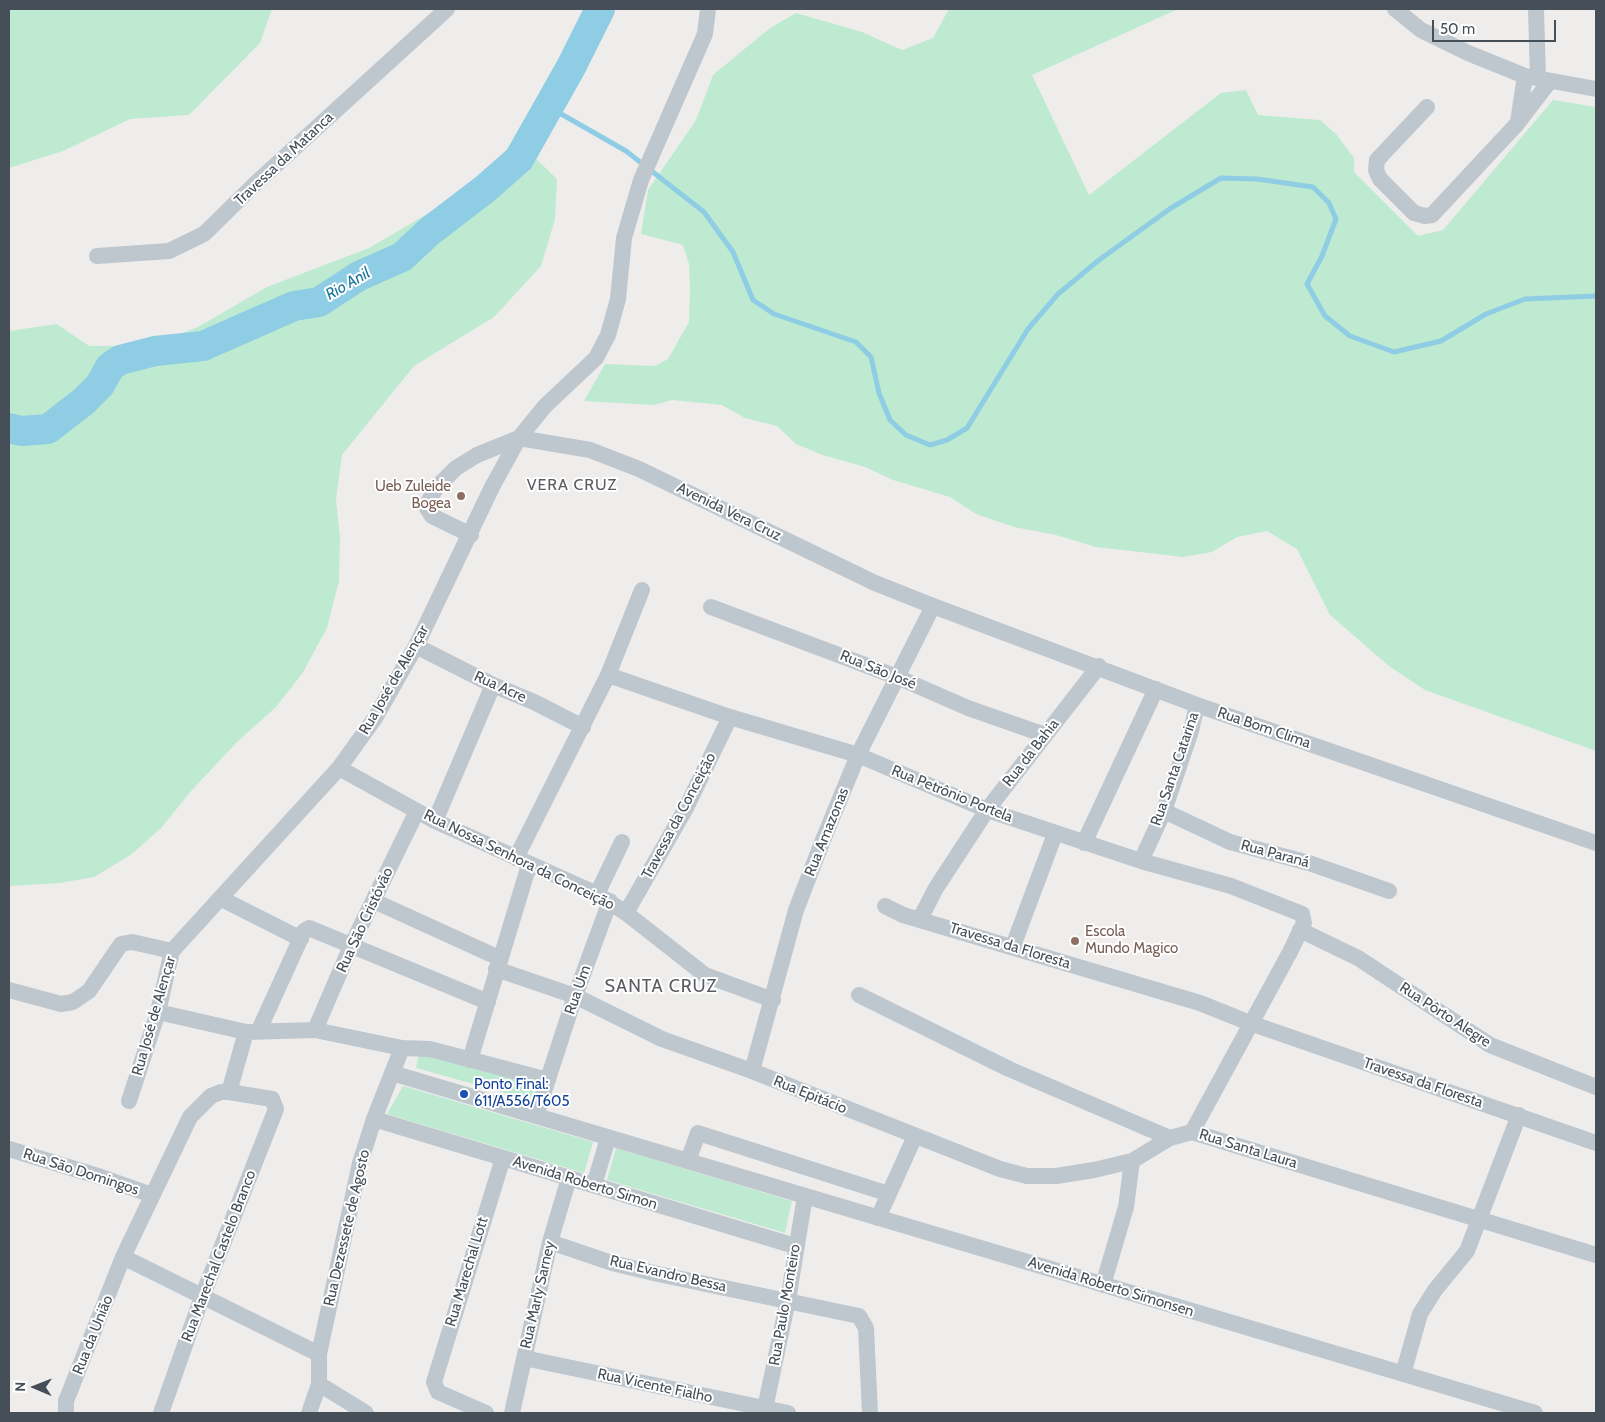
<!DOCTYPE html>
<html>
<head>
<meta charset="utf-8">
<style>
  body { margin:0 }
  #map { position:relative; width:1605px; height:1422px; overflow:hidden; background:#efedec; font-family:Cabin,sans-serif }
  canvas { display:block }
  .frame { position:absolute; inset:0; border:10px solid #464f58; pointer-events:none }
  .north { position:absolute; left:10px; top:1362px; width:50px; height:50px; -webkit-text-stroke:4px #fff; paint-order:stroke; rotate:271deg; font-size:14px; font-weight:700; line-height:20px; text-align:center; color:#464f58 }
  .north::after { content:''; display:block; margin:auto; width:18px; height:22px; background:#464f58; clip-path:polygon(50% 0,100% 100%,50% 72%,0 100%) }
  .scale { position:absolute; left:1432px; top:20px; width:124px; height:22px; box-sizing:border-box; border:2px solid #464f58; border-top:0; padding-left:6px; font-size:15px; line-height:18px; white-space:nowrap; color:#464f58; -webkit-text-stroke:4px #fff; paint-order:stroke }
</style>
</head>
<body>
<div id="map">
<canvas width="1605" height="1422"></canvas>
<div class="frame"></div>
<div class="north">N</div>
<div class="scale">50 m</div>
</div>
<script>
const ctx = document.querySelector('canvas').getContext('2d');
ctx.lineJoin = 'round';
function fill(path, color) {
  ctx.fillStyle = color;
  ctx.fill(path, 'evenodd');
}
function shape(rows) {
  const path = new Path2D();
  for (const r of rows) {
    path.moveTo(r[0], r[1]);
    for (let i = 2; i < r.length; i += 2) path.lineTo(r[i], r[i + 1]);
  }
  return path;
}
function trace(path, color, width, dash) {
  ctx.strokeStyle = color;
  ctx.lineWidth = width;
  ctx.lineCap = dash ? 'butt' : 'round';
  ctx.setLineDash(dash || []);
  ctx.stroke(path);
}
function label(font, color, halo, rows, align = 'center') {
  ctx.font = font + ' Cabin,sans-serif';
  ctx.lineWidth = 4;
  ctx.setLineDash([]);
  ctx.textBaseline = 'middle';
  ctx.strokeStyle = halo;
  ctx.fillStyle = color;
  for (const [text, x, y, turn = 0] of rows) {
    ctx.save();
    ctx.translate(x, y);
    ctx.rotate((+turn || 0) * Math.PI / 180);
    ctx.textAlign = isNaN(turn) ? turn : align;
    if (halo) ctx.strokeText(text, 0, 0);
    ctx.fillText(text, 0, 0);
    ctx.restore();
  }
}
fill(shape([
  [9,9,272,9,260,43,189,115,130,119,63,151,9,168],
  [949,9,1178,9,1032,75,1089,195,1221,93,1246,90,1258,115,1320,120,1336,134,1354,158,1354,172,1418,236,1443,230,1553,100,1596,107,1596,751,1425,690,1389,666,1330,615,1297,549,1267,531,1237,537,1212,552,1183,557,1096,547,1056,535,1014,527,976,514,950,497,893,480,865,467,823,455,796,444,777,426,745,418,722,405,672,400,654,405,584,401,605,364,655,366,668,359,689,322,690,288,689,264,683,245,641,234,648,190,696,120,713,75,770,28,796,13,862,32,902,50,933,38],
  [526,149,557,179,555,219,541,266,494,317,414,366,342,455,336,500,340,537,339,581,327,628,302,674,275,708,237,742,192,790,161,828,132,854,94,877,60,883,9,886,9,331,57,324,89,346,129,346,165,340,198,327,267,287,369,248,439,207,505,158],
  [419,1054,532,1082,535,1087,532,1096,527,1099,416,1068],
  [403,1086,593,1142,584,1173,387,1114],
  [616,1148,792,1201,785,1233,607,1180]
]), '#bdead1');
trace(shape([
  [549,107,626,151,704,212,733,252,753,300,774,314,856,342,871,357,879,393,890,420,906,435,930,445,947,440,967,428,1028,329,1058,294,1099,260,1171,208,1221,178,1257,179,1313,187,1329,203,1336,219,1322,256,1307,284,1325,316,1350,336,1394,352,1441,341,1486,314,1525,299,1596,296]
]), '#8ecde4', 5);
trace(shape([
  [9,428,21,431,48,429,84,401,100,385,110,367,120,360,155,351,203,346,294,306,319,302,359,276,402,257,430,231,485,189,519,159,571,67,600,9]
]), '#8ecde4', 30);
trace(shape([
  [1395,9,1421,30,1468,53,1525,76,1596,89],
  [1536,9,1538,78],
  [1427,107,1377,160,1376,170,1380,179,1414,213,1425,216,1432,215,1517,124,1550,81],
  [1518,122,1525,76],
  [97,256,169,251,204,234,255,184,447,9],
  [471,535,432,516,427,508,428,502,437,487,456,468,477,455,519,438,590,450,639,469,875,583,933,606,1197,705,1596,843],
  [711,607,897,677,968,708,1045,735],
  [416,646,493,685,534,702,583,727],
  [608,675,730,717,858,755,987,810,1141,861,1231,886,1302,914,1304,923,1290,952,1192,1132],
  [339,768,435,821,597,894,626,913,705,975,773,1000],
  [1164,811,1230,842,1309,863,1389,891],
  [435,821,493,685],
  [1084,843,1156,689],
  [516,858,608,675,642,590],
  [1141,861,1164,811,1191,731,1197,705],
  [597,894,622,842],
  [220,898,301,939],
  [374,901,499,958],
  [885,906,903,915,1200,1003,1250,1023,1596,1143],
  [626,913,686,808,730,717],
  [920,919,936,888,987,810,1099,666],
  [1300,930,1358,958,1490,1045,1596,1087],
  [1013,946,1055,834],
  [496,969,575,996,662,1039,752,1071,1000,1169,1027,1176,1056,1176,1094,1170,1132,1161,1170,1138,1192,1132,1596,1255],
  [9,990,61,1004,73,1002,89,991,121,944,132,942,172,951],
  [859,995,1009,1069,1170,1138],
  [158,1012,246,1032,315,1030,402,1048,430,1049,548,1080],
  [259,1030,304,931,309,928,488,1002],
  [315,1030,352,944,417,811],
  [470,1060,529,865],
  [752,1071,796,910,823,840,858,755,933,606],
  [392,1073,1535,1413],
  [229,1092,246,1032],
  [129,1101,158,1012,172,951,339,768,375,718,416,646,492,487,519,438,545,406,596,358,608,335,618,299,624,238,641,180,705,34,708,9],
  [536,1116,575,996,610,901],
  [374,1119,795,1246],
  [9,1149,101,1177,152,1195],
  [688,1161,698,1133,889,1194],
  [594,1185,608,1138],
  [878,1218,915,1136],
  [550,1242,612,1263,658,1274,859,1316,866,1328,870,1413],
  [123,1257,319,1354],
  [1103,1285,1126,1207,1132,1161],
  [524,1358,788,1413],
  [1403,1374,1420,1314,1435,1290,1467,1251,1519,1115],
  [319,1384,366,1413],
  [66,1413,66,1401,123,1257,190,1117,211,1096,221,1092,229,1092,272,1099,276,1109,202,1297,161,1413],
  [309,1413,319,1384,319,1354,360,1163,374,1119,402,1048],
  [486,1413,438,1392,434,1382,503,1158],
  [512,1413,550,1242,569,1178],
  [764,1413,788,1300,805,1196]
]), '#bec6ce', 16);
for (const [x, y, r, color] of [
  [461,496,5,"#8d6e63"],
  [1075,941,5,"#8d6e63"],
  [464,1094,5,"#1a4fb4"]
]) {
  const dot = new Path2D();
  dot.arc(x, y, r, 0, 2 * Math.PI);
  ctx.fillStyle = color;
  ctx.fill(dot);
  trace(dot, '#fff', 2);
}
label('15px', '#464f58', '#fff', [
  ["Travessa da Matanca",284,159,-43],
  ["Avenida Vera Cruz",729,512,26],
  ["Rua São José",878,670,22],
  ["Rua José de Alençar",394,680,-60],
  ["Rua Acre",500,687,24],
  ["Rua Bom Clima",1264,728,19],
  ["Rua da Bahia",1031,753,-52],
  ["Rua Santa Catarina",1175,769,-71],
  ["Rua Petrônio Portela",952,794,22],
  ["Travessa da Conceição",679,816,-62],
  ["Rua Amazonas",827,832,-68],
  ["Rua Paraná",1275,854,15],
  ["Rua Nossa Senhora da Conceição",519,860,26],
  ["Rua São Cristóvão",365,920,-65],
  ["Travessa da Floresta",1010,946,17],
  ["Rua Um",578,990,-71],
  ["Rua Pôrto Alegre",1445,1015,33],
  ["Rua José de Alençar",154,1016,-74],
  ["Travessa da Floresta",1423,1083,19],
  ["Rua Epitácio",810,1095,22],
  ["Rua Santa Laura",1248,1149,17],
  ["Rua São Domingos",81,1172,18],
  ["Avenida Roberto Simon",585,1183,17],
  ["Rua Dezessete de Agosto",347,1228,-77],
  ["Rua Marechal Castelo Branco",219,1256,-69],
  ["Rua Marechal Lott",467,1272,-73],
  ["Rua Evandro Bessa",668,1274,13],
  ["Avenida Roberto Símonsen",1111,1287,17],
  ["Rua Marly Sarney",538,1295,-77],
  ["Rua Paulo Monteiro",785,1305,-80],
  ["Rua da União",93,1335,-68],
  ["Rua Vicente Fialho",655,1386,12]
]);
label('15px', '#785e54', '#fff', [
  ["Ueb Zuleide",451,487],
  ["Bogea",451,504],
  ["Escola",1085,932,"left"],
  ["Mundo Magico",1085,949,"left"]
], 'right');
label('15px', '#164399', '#fff', [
  ["Ponto Final:",474,1085],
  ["611/A556/T605",474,1102]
], 'left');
label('italic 16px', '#18779a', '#fff', [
  ["Rio Anil",348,284,-30]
]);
ctx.letterSpacing = '1px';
label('16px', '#5a5c61', '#fff', [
  ["VERA CRUZ",572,485]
]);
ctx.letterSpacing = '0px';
ctx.letterSpacing = '1px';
label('18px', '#5a5c61', '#fff', [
  ["SANTA CRUZ",661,987]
]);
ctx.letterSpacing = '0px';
</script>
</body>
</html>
